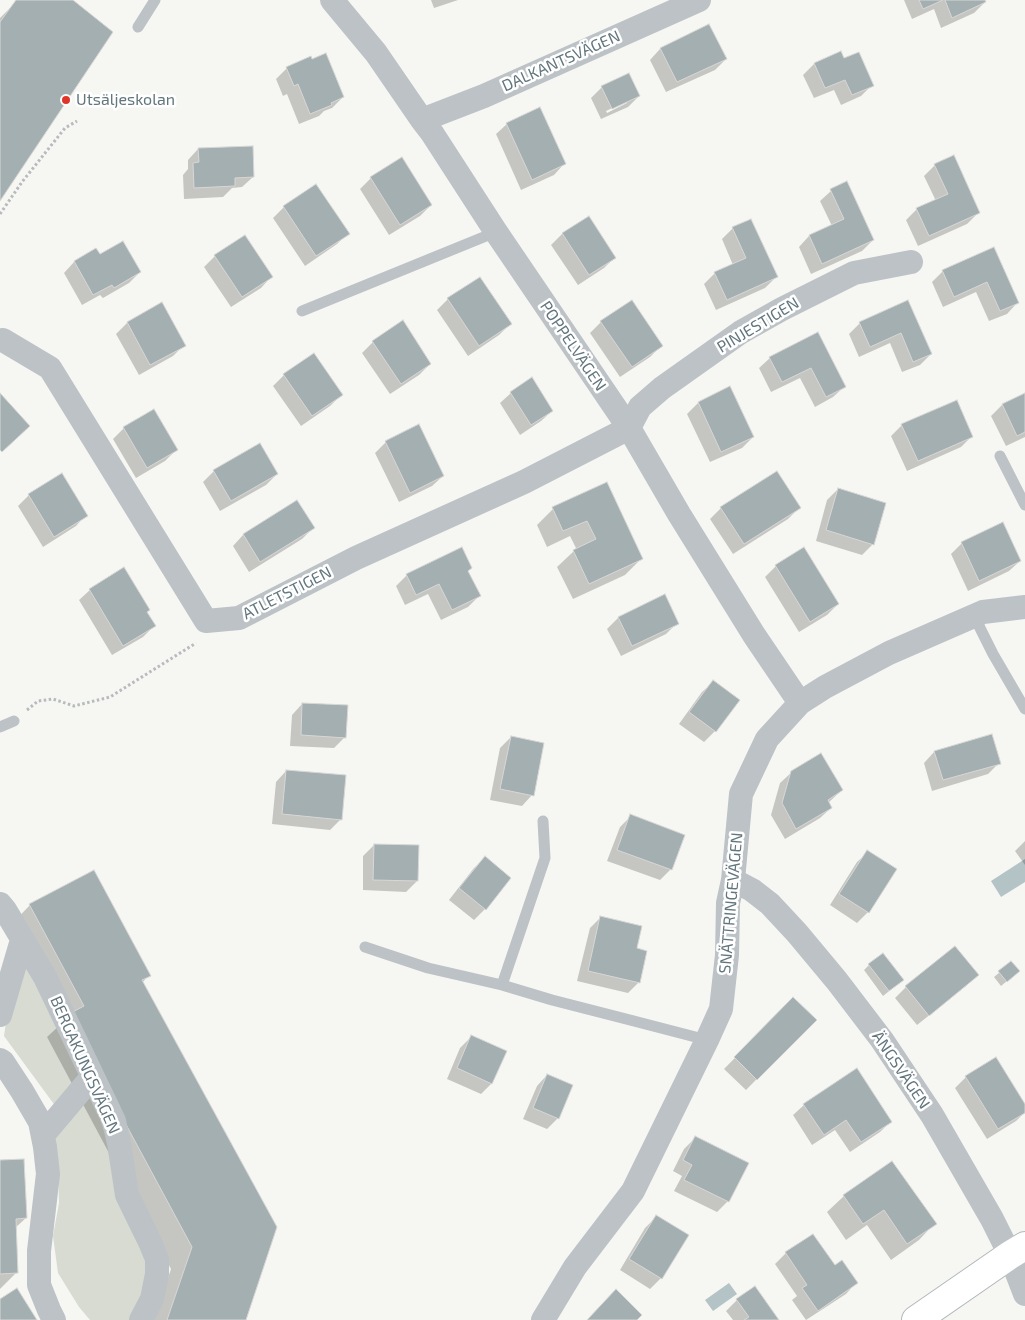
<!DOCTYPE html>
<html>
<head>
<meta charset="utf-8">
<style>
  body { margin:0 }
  canvas { display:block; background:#f6f6f3 }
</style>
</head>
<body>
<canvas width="1025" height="1320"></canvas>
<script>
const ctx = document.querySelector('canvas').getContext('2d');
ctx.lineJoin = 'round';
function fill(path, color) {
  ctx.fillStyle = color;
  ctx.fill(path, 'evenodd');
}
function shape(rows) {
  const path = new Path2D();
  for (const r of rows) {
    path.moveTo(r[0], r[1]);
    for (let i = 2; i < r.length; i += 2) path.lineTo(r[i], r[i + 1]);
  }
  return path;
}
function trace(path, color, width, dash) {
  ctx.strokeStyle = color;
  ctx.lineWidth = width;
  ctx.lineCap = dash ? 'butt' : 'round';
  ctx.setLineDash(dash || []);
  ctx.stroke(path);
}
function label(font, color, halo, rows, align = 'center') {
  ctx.font = font + ' "Exo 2",sans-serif';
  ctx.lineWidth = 5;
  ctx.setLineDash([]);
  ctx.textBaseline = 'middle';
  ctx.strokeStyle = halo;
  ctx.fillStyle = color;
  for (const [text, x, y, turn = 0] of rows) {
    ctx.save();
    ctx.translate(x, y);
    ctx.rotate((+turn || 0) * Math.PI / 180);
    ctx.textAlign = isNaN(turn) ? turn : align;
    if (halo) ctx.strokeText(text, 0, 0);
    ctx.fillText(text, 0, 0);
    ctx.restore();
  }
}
fill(shape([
  [25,963,83,1071,56,1107,4,1036,9,1001],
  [91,1090,150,1276,131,1320,90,1320,79,1307,58,1273,53,1236,59,1203,58,1164,52,1132]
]), '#d7dbd2');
fill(shape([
  [1025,859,1025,882,1001,897,991,881],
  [729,1283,737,1294,713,1311,705,1300]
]), '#b4c4c6');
fill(shape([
  [18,0,71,0,0,198,0,18],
  [431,0,458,0,434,8],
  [904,0,984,0,985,2,974,13,941,28,934,9,912,19],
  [660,49,726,59,715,70,666,92,650,60],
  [841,53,844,60,872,85,861,96,841,105,834,90,814,98,803,75,814,64],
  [287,68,343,97,332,108,324,111,319,116,299,124,287,94,283,96,276,79],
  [602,87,639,96,628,107,601,119,591,98],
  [627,101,627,103,607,113,606,111],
  [507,124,564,164,554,175,521,190,496,134],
  [198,149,253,177,242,187,232,188,223,197,184,199,183,175,188,169,188,160],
  [935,165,978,213,967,224,918,246,906,220,917,209,936,201,924,176],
  [371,178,431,205,420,216,389,235,360,189],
  [831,191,873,240,862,251,811,274,799,247,809,236,832,226,820,201],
  [284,207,348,233,337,244,305,266,273,218],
  [589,217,614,258,604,268,578,285,551,245,562,234],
  [751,220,776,277,765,288,716,310,704,284,715,273,733,265,722,239,733,228],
  [993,249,1017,303,1007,314,989,321,976,292,943,307,932,282,943,271],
  [96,250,99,256,140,272,129,283,103,298,100,295,82,305,64,273,74,262],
  [215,256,271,277,261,288,231,307,204,267],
  [448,299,510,324,499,335,468,356,437,310],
  [908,302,931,354,920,365,902,372,890,343,859,357,849,334,860,323],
  [161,304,184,345,173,356,139,375,116,334,127,323],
  [601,322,661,346,650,357,620,377,590,333],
  [818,334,844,387,833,397,815,407,800,378,771,392,759,368,770,358],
  [373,342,430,364,419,375,390,394,362,353],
  [284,375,341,395,330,406,301,426,273,386],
  [511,393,552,411,541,421,520,435,500,403],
  [1025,394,1025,437,1006,446,991,416,1002,405],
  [698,403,753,437,742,448,710,462,687,414],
  [902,425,972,436,961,447,907,471,891,436],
  [124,428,176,450,165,461,136,478,113,439],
  [386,442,443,476,432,486,399,502,375,453],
  [214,471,277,474,266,485,220,511,203,482],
  [62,475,86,515,76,526,43,547,18,506,29,495],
  [606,484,642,558,625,575,573,599,557,567,574,551,577,550,570,536,547,547,537,525,553,509],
  [838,489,873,544,862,555,816,541,827,500],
  [297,502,313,528,302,539,249,572,233,546,243,535],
  [721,508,799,508,788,519,733,554,710,519],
  [962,543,1020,561,1009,571,968,591,951,554],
  [804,549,838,604,827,615,799,632,765,577,776,566],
  [467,572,479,596,468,607,441,620,428,594,405,605,396,586,407,575],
  [90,590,146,613,154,626,143,637,112,655,79,600],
  [664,596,677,623,666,634,621,656,607,629,618,618],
  [713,682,738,700,715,731,704,742,679,724,702,692],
  [302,704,345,737,334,748,290,746,292,715],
  [511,737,532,795,522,806,490,800,500,748],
  [934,752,999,763,988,774,932,791,924,763],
  [286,771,341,819,330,830,272,824,276,782],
  [792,772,842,790,828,803,831,808,820,818,785,839,771,815,780,783],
  [631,816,671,869,660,880,607,861,620,827],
  [1025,841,1025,865,1015,851],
  [374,845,417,881,406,892,363,890,363,856],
  [868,852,868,912,857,923,830,905,857,862],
  [485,858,510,878,485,909,474,920,449,900,474,868],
  [30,905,149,975,142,983,245,1320,154,1320,171,1269,47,1037,61,1024,9,927],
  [601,917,635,949,639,982,628,993,577,981,590,928],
  [955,947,977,975,966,986,917,1025,895,998,906,987],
  [1011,963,1013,976,1001,986,994,977],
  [869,965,903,980,883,996,864,970],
  [793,999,815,1020,746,1090,724,1069],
  [471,1037,491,1084,481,1094,447,1079,460,1048],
  [547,1075,558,1118,547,1129,523,1119,537,1086],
  [966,1077,1025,1107,1025,1112,1016,1121,987,1139,955,1088],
  [804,1105,891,1121,880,1132,850,1152,835,1130,812,1145,793,1115],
  [695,1138,747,1164,728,1201,717,1212,674,1191,682,1176,673,1171,684,1149],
  [0,1161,26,1218,15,1228,17,1272,0,1289],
  [892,1163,935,1223,919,1240,891,1260,867,1225,846,1240,827,1212,844,1196],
  [656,1217,661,1278,650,1289,620,1270,645,1228],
  [786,1253,835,1267,856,1283,846,1294,806,1320,792,1300,797,1296,775,1264],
  [737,1300,777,1320,733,1320,726,1311]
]), '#0003');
const building = shape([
  [16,0,73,0,113,32,0,201,0,22,16,0],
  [919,0,943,0,923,9,919,0],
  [945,0,985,0,986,2,952,18,945,0],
  [709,24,727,59,677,82,660,48,709,24],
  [841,51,844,58,859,52,874,86,852,95,845,80,825,88,814,63,841,51],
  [326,53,344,97,331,103,332,105,310,114,298,84,294,86,286,67,311,56,312,59,326,53],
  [629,73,640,96,612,109,601,86,629,73],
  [540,107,566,164,532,180,506,123,540,107],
  [253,146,254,177,235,178,235,186,194,188,193,163,199,162,198,148,253,146],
  [954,155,980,213,929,236,916,208,948,194,934,164,954,155],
  [402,157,432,205,400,225,370,177,402,157],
  [847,181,874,240,822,264,809,235,844,219,830,189,847,181],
  [316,184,350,234,316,256,283,206,316,184],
  [589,216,616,258,589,275,562,233,589,216],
  [751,219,778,277,727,300,714,272,746,258,732,227,751,219],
  [245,235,273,277,242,297,214,255,245,235],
  [123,241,141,272,114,288,112,285,93,295,74,261,96,248,100,254,123,241],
  [994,247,1019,303,1000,311,987,282,954,297,942,270,994,247],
  [480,277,512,324,479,346,447,298,480,277],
  [632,300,663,346,632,367,600,321,632,300],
  [908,300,932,354,913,362,901,333,870,347,859,322,908,300],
  [162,302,186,346,150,365,127,322,162,302],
  [403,320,431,364,401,384,372,341,403,320],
  [818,332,846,387,826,397,811,368,782,382,769,357,818,332],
  [314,353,343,395,312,416,283,374,314,353],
  [532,377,553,411,531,425,510,392,532,377],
  [730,386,754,437,721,452,698,402,730,386],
  [0,393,30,426,2,452,0,450,0,393],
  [1025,393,1025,432,1017,436,1002,404,1025,393],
  [957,400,973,437,918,461,901,424,957,400],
  [154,409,178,450,147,468,123,427,154,409],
  [419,424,444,476,410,493,385,441,419,424],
  [260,443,278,474,231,501,213,470,260,443],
  [777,471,801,508,744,544,720,507,777,471],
  [62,473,88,516,54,537,28,494,62,473],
  [607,482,643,559,589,584,573,550,596,539,587,521,563,531,552,507,607,482],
  [838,488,886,503,874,545,826,530,838,488],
  [297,500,315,528,260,562,243,534,297,500],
  [1003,522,1021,561,979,581,961,542,1003,522],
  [462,547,472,568,468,571,481,596,452,610,439,584,416,595,406,574,462,547],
  [804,547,839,604,810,622,775,565,804,547],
  [124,567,150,610,147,612,156,626,123,646,89,589,124,567],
  [665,594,679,624,632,646,618,617,665,594],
  [713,680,740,700,716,732,689,712,713,680],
  [302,703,348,705,346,738,301,735,302,703],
  [992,734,1001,764,943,780,934,751,992,734],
  [511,736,544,743,534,796,500,789,511,736],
  [821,753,843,790,828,800,832,808,796,829,782,803,791,771,821,753],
  [286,770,346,775,342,820,282,814,286,770],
  [630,814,685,835,672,870,617,850,630,814],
  [374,844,419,845,418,881,373,880,374,844],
  [867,850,897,869,869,913,839,894,867,850],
  [485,856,511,878,486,910,459,888,485,856],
  [94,870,151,976,142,980,277,1227,246,1320,167,1320,192,1247,67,1015,84,1006,29,904,94,870],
  [600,916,642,926,637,948,647,951,640,983,588,971,600,916],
  [955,946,979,975,929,1016,905,986,955,946],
  [883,953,904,980,889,991,868,964,883,953],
  [1011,961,1020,971,1007,982,998,971,1011,961],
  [793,997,817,1020,757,1080,734,1057,793,997],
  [471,1035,507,1051,492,1084,457,1068,471,1035],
  [996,1057,1025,1104,1025,1113,998,1129,965,1076,996,1057],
  [857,1068,892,1122,861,1142,846,1120,824,1135,803,1104,857,1068],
  [547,1074,573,1085,559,1119,533,1108,547,1074],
  [695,1136,749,1163,729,1202,684,1180,692,1165,683,1160,695,1136],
  [24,1159,27,1218,16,1219,18,1273,0,1274,0,1160,24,1159],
  [892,1161,937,1224,907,1244,884,1210,863,1224,843,1195,892,1161],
  [656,1215,689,1235,662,1279,629,1259,656,1215],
  [813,1234,835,1265,842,1260,858,1283,818,1311,802,1288,807,1285,785,1252,813,1234],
  [755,1286,779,1320,744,1320,749,1317,736,1299,755,1286],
  [17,1288,37,1320,0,1320,0,1299,17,1288],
  [616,1289,642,1315,637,1320,587,1320,616,1289]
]);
fill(building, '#a4afb2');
trace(building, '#d7d7d5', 1);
const secondary = shape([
  [916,1320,1010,1255,1025,1246]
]);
trace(secondary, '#b1b8bb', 30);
trace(shape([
  [0,214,22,182,65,128,77,121],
  [27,710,38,701,53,699,74,706,110,697,196,643]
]), '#b7bbbd', 3, [2.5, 2.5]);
trace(shape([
  [138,27,155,0],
  [302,311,496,232],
  [1000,456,1025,505],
  [974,616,993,654,1025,709],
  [0,727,14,721],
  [543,821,545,858,502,985,552,1000,630,1020,707,1040],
  [365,947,428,968,502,985]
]), '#bcc2c5', 11);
trace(shape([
  [332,0,376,53,422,120,432,133,496,232,629,428,679,514,754,635,800,703],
  [422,120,484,96,699,0],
  [3,340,50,368,206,621,239,618,356,558,524,482,629,428,640,407,662,388,741,332,782,309,854,273,911,262],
  [733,880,752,890,770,904,797,933,837,981,882,1040,932,1115,992,1219,1010,1255,1025,1294],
  [0,904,5,910,45,977,114,1121,119,1143,127,1195,150,1242,157,1259,157,1274,152,1299,141,1320],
  [0,1015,22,940],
  [0,1060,3,1062,22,1091,40,1122,45,1147,48,1174,39,1251,39,1285,49,1310,54,1320],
  [43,1135,92,1077],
  [543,1320,575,1267,633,1191,707,1040,721,1009,727,955,728,903,733,880,741,794,767,739,800,703,825,687,889,653,983,612,1025,607]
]), '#bcc2c5', 24);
trace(secondary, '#fff', 28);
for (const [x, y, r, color] of [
  [66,100,5,"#df3629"]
]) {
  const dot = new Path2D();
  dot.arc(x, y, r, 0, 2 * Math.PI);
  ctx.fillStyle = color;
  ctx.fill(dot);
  trace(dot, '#fff', 2);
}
label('16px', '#62767d', '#fff', [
  ["DALKANTSVÄGEN",561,61,-24],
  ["PINJESTIGEN",758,325,-31],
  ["POPPELVÄGEN",573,346,56],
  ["ATLETSTIGEN",287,593,-27],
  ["SNÄTTRINGEVÄGEN",731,903,-85],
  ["BERGAKUNGSVÄGEN",85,1065,66],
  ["ÄNGSVÄGEN",901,1070,56]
]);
label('16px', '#62767d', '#fff', [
  ["Utsäljeskolan",76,100]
], 'left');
</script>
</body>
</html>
